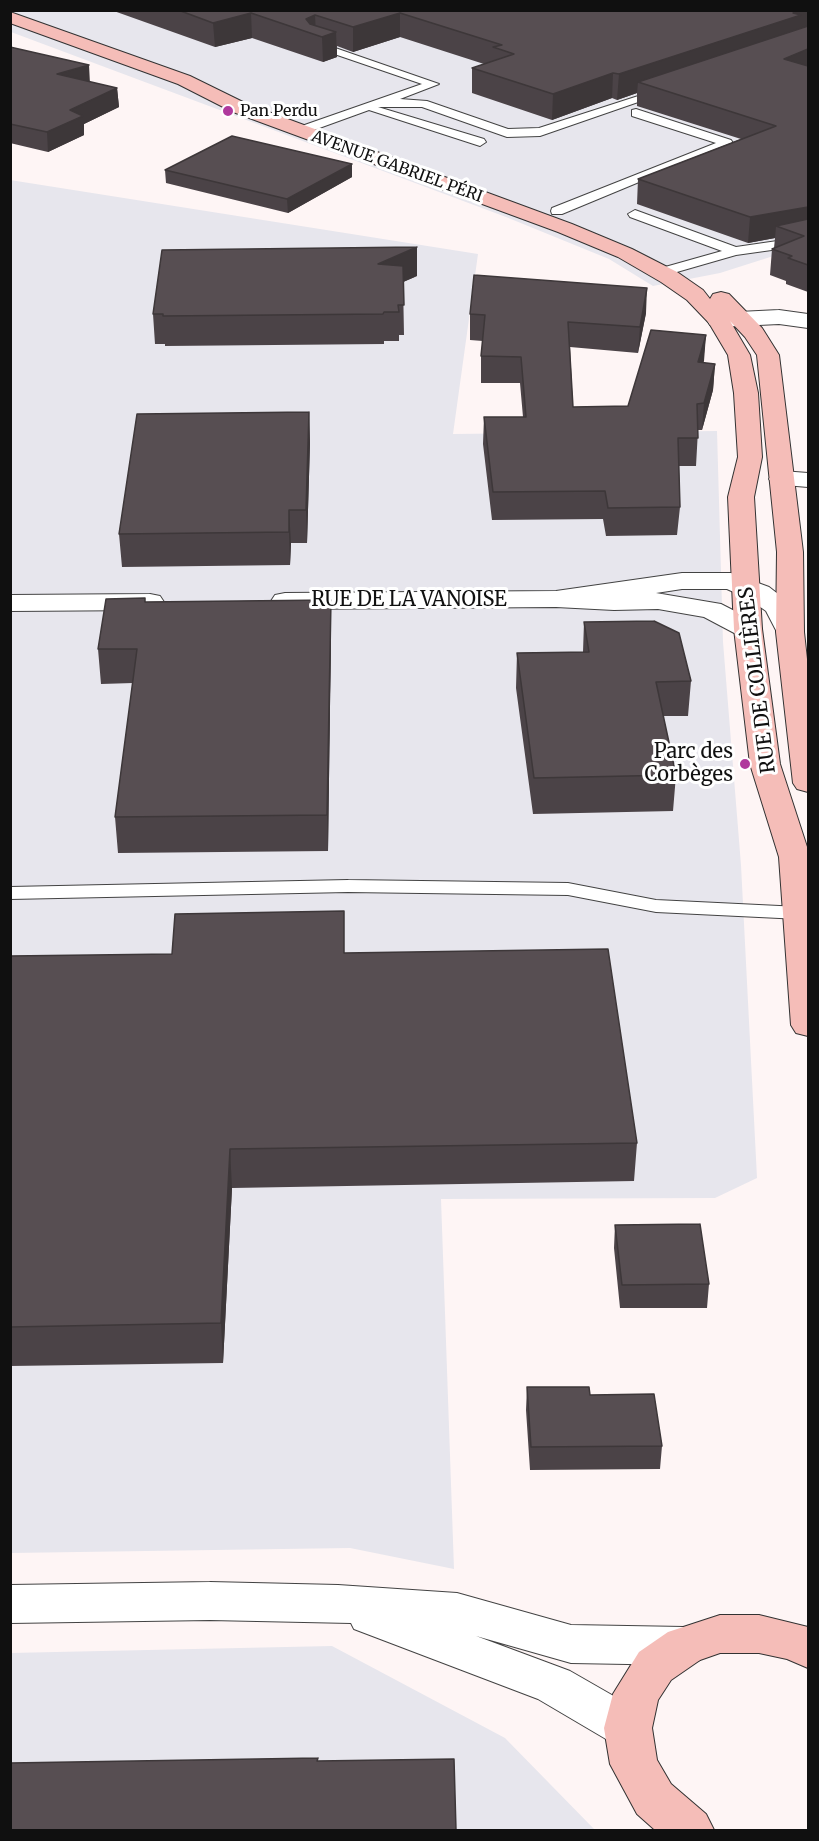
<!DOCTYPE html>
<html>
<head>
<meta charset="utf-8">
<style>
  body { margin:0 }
  #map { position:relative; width:819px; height:1841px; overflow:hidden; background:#fef5f5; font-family:Merriweather,serif }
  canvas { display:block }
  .frame { position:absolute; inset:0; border:12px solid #101010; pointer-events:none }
</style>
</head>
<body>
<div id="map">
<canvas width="819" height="1841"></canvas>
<div class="frame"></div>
</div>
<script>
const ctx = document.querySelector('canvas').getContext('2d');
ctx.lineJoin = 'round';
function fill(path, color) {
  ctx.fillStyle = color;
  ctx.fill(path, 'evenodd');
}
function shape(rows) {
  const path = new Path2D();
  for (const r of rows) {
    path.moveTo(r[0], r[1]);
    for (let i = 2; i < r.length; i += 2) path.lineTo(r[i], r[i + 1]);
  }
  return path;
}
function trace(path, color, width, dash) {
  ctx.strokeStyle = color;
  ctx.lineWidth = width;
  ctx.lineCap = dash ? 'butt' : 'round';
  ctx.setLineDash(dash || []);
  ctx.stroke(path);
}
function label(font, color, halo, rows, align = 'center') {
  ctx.font = font + ' Merriweather,serif';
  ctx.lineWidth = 6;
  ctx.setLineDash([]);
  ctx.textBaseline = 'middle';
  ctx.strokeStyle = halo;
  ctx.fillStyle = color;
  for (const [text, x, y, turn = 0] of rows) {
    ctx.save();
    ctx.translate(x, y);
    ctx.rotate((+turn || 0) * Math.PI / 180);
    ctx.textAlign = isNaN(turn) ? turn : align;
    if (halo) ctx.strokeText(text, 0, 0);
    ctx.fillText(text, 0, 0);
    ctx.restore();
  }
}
fill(shape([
  [10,11,808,11,808,245,720,273,653,286,609,259,506,217,11,32],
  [10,180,478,254,453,434,717,431,723,642,741,865,757,1178,715,1198,441,1199,454,1569,350,1548,11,1553],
  [332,1646,505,1738,595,1830,11,1830,10,1653]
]), '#e7e6ed');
const service = shape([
  [315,41,439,84,400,99,427,101,508,129,539,128,660,89,664,88,670,91,540,136,507,137,422,107,378,107,484,139,486,142,480,146,369,110,300,135,296,134,296,128,422,84,311,46,309,44,315,41],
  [636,109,731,140,733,143,562,214,552,214,551,211,552,208,716,143,632,116,632,110,636,109],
  [635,210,736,247,791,239,808,234,808,242,793,247,736,255,663,276,656,272,658,269,722,251,630,217,628,214,635,210],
  [348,880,568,883,656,900,800,907,807,909,808,916,800,919,656,912,568,895,348,892,10,899,10,887,348,880]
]);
const minor = shape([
  [782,471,808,473,808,487,773,484,769,479,773,474,782,471],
  [682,573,731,573,769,587,787,601,804,632,800,638,790,640,780,638,766,611,749,599,727,589,682,589,656,593,721,604,758,623,762,629,758,635,748,637,738,635,704,617,658,609,614,610,556,607,285,609,275,607,271,601,275,595,285,593,556,591,682,573],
  [150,594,160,596,164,602,160,608,150,610,10,611,10,595,150,594],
  [210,1582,338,1585,457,1593,571,1625,684,1627,700,1632,707,1646,700,1660,684,1665,571,1663,476,1636,570,1671,645,1714,652,1728,645,1742,628,1748,611,1742,538,1699,354,1629,351,1623,210,1620,10,1623,10,1585,210,1582]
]);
const tertiary = shape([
  [779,310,808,314,808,328,779,324,718,327,710,325,707,320,710,315,718,313,779,310]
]);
const secondary = shape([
  [10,12,190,76,247,104,572,224,632,249,677,272,703,290,710,299,713,294,721,292,729,294,762,328,779,355,803,552,804,632,808,668,808,792,797,789,793,783,776,632,777,552,757,355,745,337,730,321,750,355,758,393,762,457,754,497,762,629,780,764,808,850,808,1036,796,1033,791,1025,779,857,750,764,734,629,728,497,738,457,734,393,728,355,709,323,687,300,661,282,618,257,558,232,233,112,178,84,10,23,10,12],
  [720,1615,759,1615,808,1627,808,1668,787,1659,759,1653,720,1653,700,1660,671,1680,658,1700,652,1728,657,1760,671,1784,706,1814,714,1830,655,1830,637,1814,610,1764,604,1728,613,1694,639,1652,668,1632,720,1615]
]);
trace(service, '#434343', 2);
trace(minor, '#434343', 2);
trace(tertiary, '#434343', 2);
trace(secondary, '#323232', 2);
fill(service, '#fff');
fill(minor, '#fff');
fill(tertiary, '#fff');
fill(secondary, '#f5bdb8');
fill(shape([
  [111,10,808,10,808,292,786,284,786,281,770,275,772,249,774,248,775,238,748,243,637,204,638,179,741,139,637,106,637,93,617,100,612,98,552,120,472,93,472,68,484,64,400,37,353,52,337,46,337,57,323,62,252,38,215,47],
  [10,47,90,82,117,88,119,107,84,124,84,135,48,152,10,143],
  [165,170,352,177,288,213,166,183],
  [417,276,403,282,404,335,399,335,399,341,384,341,384,344,165,346,165,344,155,344,153,314],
  [646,313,638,353,570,347,573,407,628,406,706,335,703,363,715,364,713,390,702,430,698,430,696,466,679,466,680,507,677,535,606,536,603,519,492,520,483,444,484,417,523,417,520,383,481,383,481,356,483,341,470,340,470,314],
  [309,412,310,443,307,543,291,543,290,565,122,567,119,534],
  [331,600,331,634,328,851,118,853,115,817,133,683,101,684,98,649,146,602],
  [584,622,691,681,688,716,663,716,676,775,673,811,533,814,516,688,517,653,583,652],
  [344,953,637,1143,634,1181,232,1188,223,1363,10,1366,10,956],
  [615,1225,709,1284,707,1308,620,1308,614,1248],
  [527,1387,662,1446,660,1469,530,1470,526,1410]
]), '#4b4347');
fill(shape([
  [800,10,808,10,808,31,638,82,637,93,617,100,619,74],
  [251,13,252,38,215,47,213,23],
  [400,13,400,37,353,52,353,27],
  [315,15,316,35,306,19],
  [336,32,337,57,323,62,322,37],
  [808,49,808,71,784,59],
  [89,65,90,84,57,74],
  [613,73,612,98,552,120,553,94],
  [117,88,119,107,84,124,84,135,48,152,47,132,70,110],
  [352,164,352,177,288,213,287,199],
  [808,207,808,232,776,226,775,238,748,243,750,217],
  [417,247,417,276,378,293,378,264],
  [647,288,646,313,638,353,640,327],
  [706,335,704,361,696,389,698,362],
  [715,364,713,390,702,430,704,403],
  [309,412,310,443,307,543,306,510],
  [289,510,291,543,290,565,289,532],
  [331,600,331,634,328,851,327,815],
  [230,1149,232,1188,223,1363,221,1323]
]), '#3d3739');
const building = shape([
  [178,10,800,10,793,13,801,15,619,74,613,73,553,94,472,68,514,54,493,47,502,45,400,13,353,27,315,15,306,19,310,24,336,32,322,37,251,13,213,23,178,10],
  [808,26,808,49,784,59,808,66,808,207,750,217,638,179,776,126,638,82,808,26],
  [10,47,89,65,57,74,117,88,70,110,83,116,47,132,10,124,10,47],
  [232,136,352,164,287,199,165,170,232,136],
  [808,219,808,265,788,258,792,256,772,249,804,236,776,226,808,219],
  [417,247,378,264,403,266,404,305,398,305,399,312,384,312,383,314,163,316,163,314,153,314,162,250,417,247],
  [474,275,647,288,640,327,568,322,573,407,628,406,651,330,706,335,698,362,715,364,704,403,697,404,698,438,678,438,680,507,608,508,605,491,493,492,484,417,526,417,521,357,481,356,485,315,470,314,474,275],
  [309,412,306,510,289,510,289,532,119,534,137,414,309,412],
  [145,598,145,602,331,600,327,815,115,817,137,649,98,649,106,599,145,598],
  [654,621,679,633,691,681,656,682,676,775,534,778,517,653,589,652,584,622,654,621],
  [344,911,344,953,608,949,637,1143,230,1149,221,1323,10,1327,10,956,172,954,175,914,344,911],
  [700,1224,709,1284,622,1285,615,1225,700,1224],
  [527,1387,589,1387,590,1395,654,1394,662,1446,531,1447,527,1387],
  [318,1758,317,1761,454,1759,456,1830,10,1830,10,1763,318,1758]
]);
fill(building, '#574e52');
trace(building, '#3d3739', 1.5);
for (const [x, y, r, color] of [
  [228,111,6,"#b0399d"],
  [745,764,6,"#b0399d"]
]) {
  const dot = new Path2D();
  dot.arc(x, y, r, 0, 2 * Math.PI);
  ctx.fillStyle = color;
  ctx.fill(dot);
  trace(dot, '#fff', 2);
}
label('16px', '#101010', '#fff', [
  ["Pan Perdu",240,111]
], 'left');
label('16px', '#101010', '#fff', [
  ["AVENUE GABRIEL PÉRI",397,167,20]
]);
label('20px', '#101010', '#fff', [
  ["RUE DE LA VANOISE",409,600],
  ["RUE DE COLLIÈRES",758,680,-97]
]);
label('20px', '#101010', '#fff', [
  ["Parc des",733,752],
  ["Corbèges",733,775]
], 'right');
</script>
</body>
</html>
